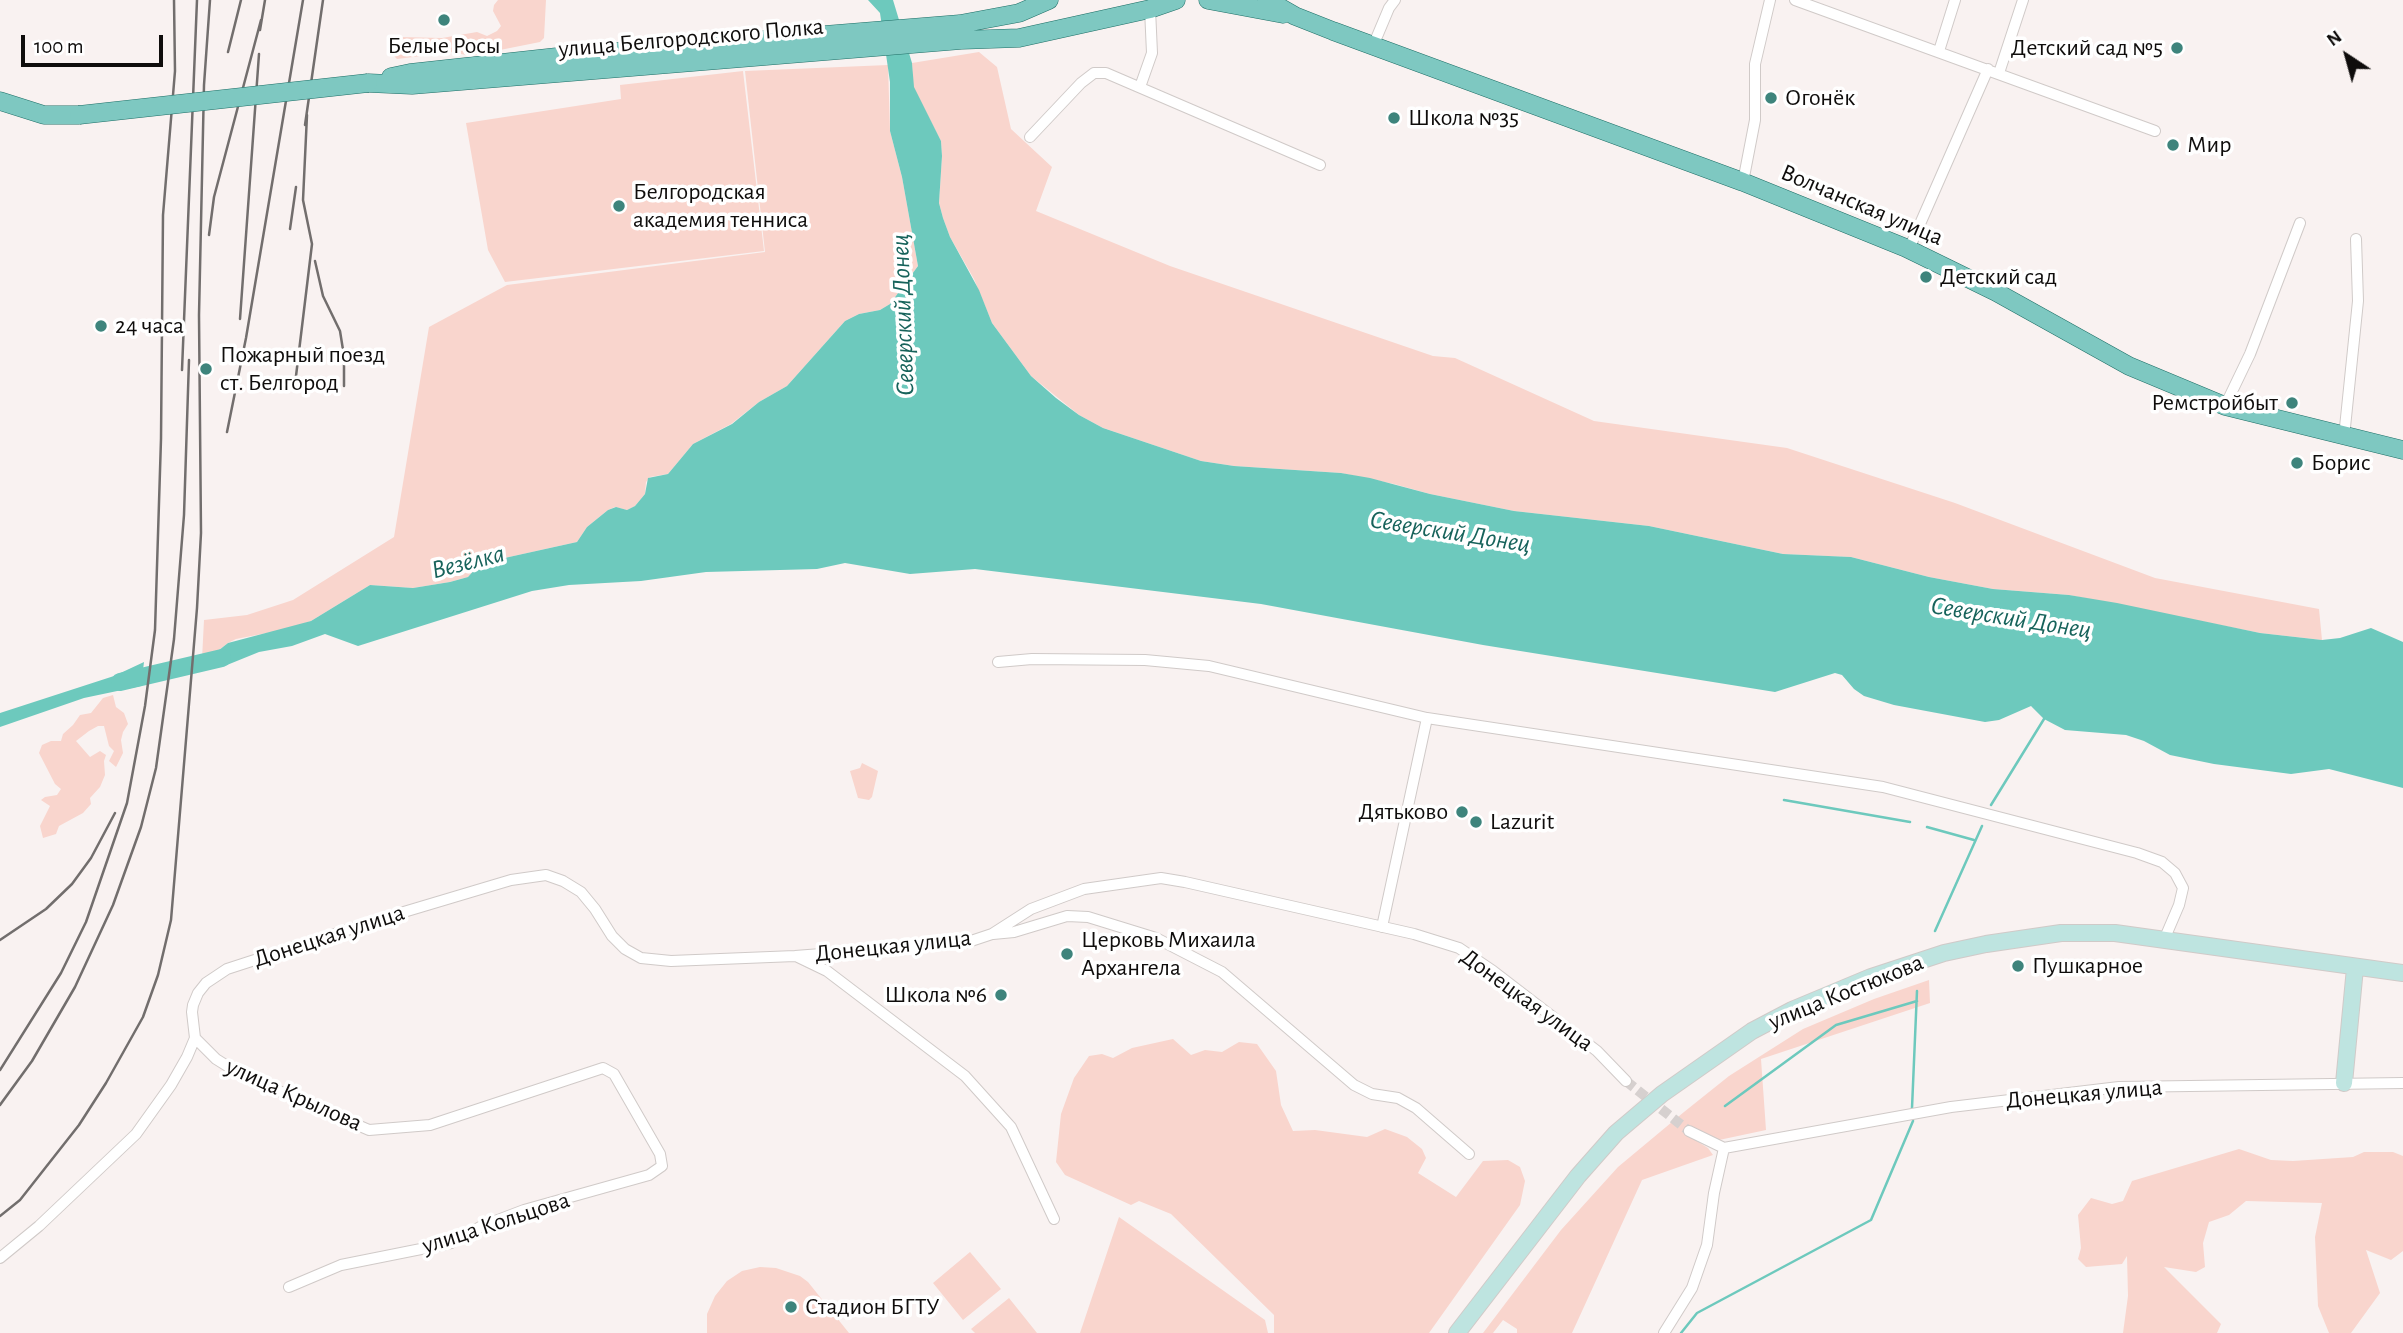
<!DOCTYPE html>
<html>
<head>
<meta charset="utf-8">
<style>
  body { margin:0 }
  #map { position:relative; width:2403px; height:1333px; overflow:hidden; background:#f9f2f1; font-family:"Alegreya Sans",sans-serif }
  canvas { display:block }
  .north { position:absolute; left:2312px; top:21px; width:70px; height:70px; -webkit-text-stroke:5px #fff; paint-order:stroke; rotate:324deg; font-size:19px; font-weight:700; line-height:28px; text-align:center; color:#0f0d0c }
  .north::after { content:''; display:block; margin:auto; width:24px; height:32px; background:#0f0d0c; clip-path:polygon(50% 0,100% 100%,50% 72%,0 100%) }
  .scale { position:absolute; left:21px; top:35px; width:142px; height:32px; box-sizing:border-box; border:4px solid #0f0d0c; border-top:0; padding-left:9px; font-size:21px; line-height:24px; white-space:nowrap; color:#0f0d0c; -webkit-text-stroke:5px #fff; paint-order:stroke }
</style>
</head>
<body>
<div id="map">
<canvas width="2403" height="1333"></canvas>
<div class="north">N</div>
<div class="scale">100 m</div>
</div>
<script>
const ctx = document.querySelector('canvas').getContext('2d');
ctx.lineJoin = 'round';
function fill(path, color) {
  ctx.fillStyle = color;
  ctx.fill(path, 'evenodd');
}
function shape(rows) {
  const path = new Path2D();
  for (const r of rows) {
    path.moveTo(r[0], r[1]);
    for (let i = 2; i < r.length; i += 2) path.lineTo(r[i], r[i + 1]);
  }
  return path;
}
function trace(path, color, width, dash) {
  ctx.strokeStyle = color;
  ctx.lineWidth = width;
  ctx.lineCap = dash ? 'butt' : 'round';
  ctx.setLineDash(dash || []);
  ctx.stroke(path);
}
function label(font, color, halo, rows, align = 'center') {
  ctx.font = font + ' "Alegreya Sans",sans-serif';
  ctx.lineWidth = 7;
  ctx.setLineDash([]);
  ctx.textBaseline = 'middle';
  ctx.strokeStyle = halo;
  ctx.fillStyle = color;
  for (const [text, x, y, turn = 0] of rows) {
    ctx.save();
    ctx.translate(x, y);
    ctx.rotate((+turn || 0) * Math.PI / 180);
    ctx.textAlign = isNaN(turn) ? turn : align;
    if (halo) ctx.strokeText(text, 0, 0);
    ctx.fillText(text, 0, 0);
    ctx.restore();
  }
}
fill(shape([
  [498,0,546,0,544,38,540,42,470,56,453,52,397,59,389,51,393,40,400,37,442,38,477,32,487,36,497,31,501,26,493,11,494,5],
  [979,52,997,67,1011,129,1052,167,1036,211,1170,266,1433,356,1455,358,1594,421,1787,448,1955,503,2155,578,2319,609,2322,640,2260,633,2069,595,1993,589,1929,577,1851,557,1783,554,1649,526,1514,511,1430,494,1394,484,1341,473,1234,466,1201,461,1103,428,1079,415,1031,376,992,323,974,279,950,237,943,218,939,203,942,156,941,141,913,87,912,63],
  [888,65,890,131,902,177,918,266,890,304,880,310,859,314,845,321,787,386,759,402,731,424,693,444,668,474,650,477,646,482,645,494,635,506,627,510,615,507,608,510,587,527,577,542,500,559,489,558,480,563,468,577,450,582,413,588,370,585,311,621,288,629,236,639,228,643,210,657,202,659,204,620,247,615,293,600,394,537,429,327,507,285,765,252,745,71],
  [743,71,764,251,505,282,488,250,466,123,621,99,620,85],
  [113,695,116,707,124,713,128,724,123,732,121,740,123,753,116,767,109,761,114,751,109,746,104,726,98,726,89,731,76,741,90,757,100,751,106,755,104,761,105,775,100,787,90,798,91,804,83,813,59,826,56,834,43,838,40,826,50,806,41,800,45,797,57,795,61,789,55,784,39,753,42,745,51,741,61,741,63,734,73,725,80,715,91,713,103,698],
  [862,763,878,771,872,797,869,800,858,798,850,771,860,768],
  [1929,980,1930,1003,1761,1059,1766,1130,1719,1140,1689,1125,1684,1133,1708,1148,1713,1155,1642,1180,1572,1333,1517,1333,1517,1329,1503,1320,1493,1333,1483,1333,1561,1230,1618,1167,1684,1112,1729,1076,1803,1029,1874,999],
  [1173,1039,1191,1055,1205,1050,1222,1052,1239,1042,1257,1044,1276,1071,1281,1105,1293,1131,1315,1130,1367,1137,1385,1129,1407,1137,1422,1149,1426,1158,1418,1173,1456,1197,1483,1161,1508,1160,1520,1167,1525,1181,1520,1205,1429,1333,1274,1333,1274,1315,1171,1214,1139,1201,1131,1205,1065,1175,1056,1162,1061,1114,1074,1078,1089,1056,1102,1054,1113,1058,1132,1048],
  [2239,1149,2271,1160,2293,1161,2353,1157,2364,1152,2393,1152,2403,1156,2403,1251,2391,1260,2366,1250,2380,1293,2351,1333,2329,1333,2318,1306,2315,1237,2322,1203,2246,1201,2229,1215,2209,1222,2203,1243,2205,1267,2196,1272,2164,1267,2221,1324,2217,1333,2123,1333,2128,1296,2127,1256,2122,1264,2086,1267,2078,1259,2081,1248,2078,1215,2091,1198,2112,1204,2123,1201,2132,1181],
  [1119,1217,1265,1320,1268,1333,1080,1333],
  [970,1252,1001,1289,963,1320,933,1283],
  [760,1267,776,1268,800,1276,808,1282,849,1333,707,1333,707,1314,715,1296,727,1281,742,1271],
  [1009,1298,1037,1333,975,1333,971,1329]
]), '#f9d5cd');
fill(shape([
  [868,0,893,0,912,63,914,87,941,141,942,156,939,203,943,218,950,237,979,290,992,323,1031,376,1056,398,1079,415,1103,428,1201,461,1234,466,1341,473,1370,478,1430,494,1514,511,1649,526,1783,554,1851,557,1929,577,1993,589,2069,595,2117,603,2260,633,2322,640,2340,638,2371,628,2403,642,2403,788,2329,769,2291,774,2214,764,2170,755,2144,741,2126,735,2065,730,2044,719,2031,706,1999,720,1985,722,1894,705,1864,696,1854,689,1842,675,1835,673,1775,692,1483,645,1261,604,975,569,910,574,845,563,817,569,706,572,641,581,569,585,532,591,358,646,325,634,292,646,259,652,227,665,202,670,202,659,214,654,228,643,311,621,370,585,413,588,450,582,468,577,484,559,500,559,577,542,587,527,608,510,616,507,627,510,635,506,645,494,648,478,668,474,693,444,732,424,759,402,787,386,845,321,859,314,880,310,890,304,918,266,902,177,890,131,890,82,880,13],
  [144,662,141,686,84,698,0,727,0,713,114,676]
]), '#6dc9bd');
trace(shape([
  [1784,800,1910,822],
  [1991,805,2044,719],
  [1927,827,1974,840],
  [1935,931,1982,826],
  [1725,1106,1836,1025,1917,1001],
  [1912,1108,1917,991],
  [1681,1333,1697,1313,1871,1220,1913,1121]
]), '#6dc9bd', 2.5);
trace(shape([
  [120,682,222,658]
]), '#6dc9bd', 18);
trace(shape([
  [1626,1081,1689,1131]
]), '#d6d0cf', 10, [10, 5]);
const street = shape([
  [1795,0,2155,131],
  [1373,46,1389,8,1395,0],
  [1939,51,1955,0],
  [1999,73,2023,0],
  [1140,87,1152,53,1150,9],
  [1030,137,1081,83,1094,73,1106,73,1320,165],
  [1743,182,1755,120,1755,64,1770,0],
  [1909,249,1988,69],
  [2225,406,2250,354,2300,223],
  [2344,437,2358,301,2356,239],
  [998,662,1032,659,1145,660,1209,666,1427,718],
  [1382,927,1427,718,1883,787,2137,853,2162,862,2175,873,2183,888,2179,905,2164,940],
  [993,934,1014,932,1067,916,1088,917,1156,938,1222,972,1354,1085,1372,1094,1398,1098,1416,1108,1469,1154],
  [798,957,827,971,965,1076,1011,1127,1054,1219],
  [195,1038,216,1059,240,1074,369,1130,430,1125,603,1068,614,1074,660,1154,662,1166,649,1175,524,1210,482,1226,451,1243,341,1265,289,1287],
  [1689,1131,1724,1148,1951,1107,2119,1087,2403,1083],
  [0,1258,39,1226,136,1134,171,1085,187,1057,195,1038,192,1012,193,1005,198,993,206,983,227,969,387,917,511,880,546,875,563,881,581,892,595,909,612,936,625,949,641,958,671,961,795,956,965,943,992,934,1031,909,1084,889,1161,878,1185,882,1414,934,1459,948,1493,971,1597,1051,1626,1081],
  [1664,1333,1692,1288,1707,1245,1714,1193,1724,1148]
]);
const secondary = shape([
  [2344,1083,2355,968],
  [1457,1333,1578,1176,1616,1133,1662,1094,1752,1031,1792,1010,1871,977,1944,953,1986,944,2061,933,2115,933,2403,973]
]);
const primary = shape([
  [1208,0,1283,14],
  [1267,0,1295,16,1333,31,1743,182,1906,248,1996,292,2129,366,2225,406,2403,450],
  [391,77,410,73,566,56,960,24,1019,13,1049,0],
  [368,83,412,85,961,40,1019,38,1150,9,1176,0],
  [0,101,44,115,79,115]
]);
trace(street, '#d0cac8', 12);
trace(secondary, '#d0cac8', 18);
trace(primary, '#1f6f67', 19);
trace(street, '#fff', 10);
trace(secondary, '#bee4e0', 16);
trace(primary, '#7ec8c1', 18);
trace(shape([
  [260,30,265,0],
  [228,52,241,0],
  [305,125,323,0],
  [290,229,296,187],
  [209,235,214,197,261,20],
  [315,261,323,296,340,331,344,356,344,386],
  [240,319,259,54],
  [182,370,197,0],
  [296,376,312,244,303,200,307,115],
  [227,432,246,338,303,0],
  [0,940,46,909,72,884,91,858,115,813],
  [0,1070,61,973,86,922,127,803,145,706,155,630,161,439,163,215,175,71,174,0],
  [0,1105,32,1061,75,987,113,905,141,827,156,768,174,639,184,515,189,360],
  [0,1216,20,1200,79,1125,106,1083,143,1017,158,975,171,920,197,608,201,533,199,315,204,85,210,0]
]), '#726e6d', 2.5);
const primaryBridge = shape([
  [79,115,368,83]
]);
trace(primaryBridge, '#1f6f67', 19, []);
trace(primaryBridge, '#7ec8c1', 18);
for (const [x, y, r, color] of [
  [444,20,7,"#3e847c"],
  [2177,48,7,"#3e847c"],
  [1771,98,7,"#3e847c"],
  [1394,118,7,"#3e847c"],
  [2173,145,7,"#3e847c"],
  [619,206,7,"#3e847c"],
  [1926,277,7,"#3e847c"],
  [101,326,7,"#3e847c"],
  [206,369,7,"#3e847c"],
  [2292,403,7,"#3e847c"],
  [2297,463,7,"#3e847c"],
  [1462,812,7,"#3e847c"],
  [1476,822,7,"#3e847c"],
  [1067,954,7,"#3e847c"],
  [2018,966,7,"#3e847c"],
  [1001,995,7,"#3e847c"],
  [791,1307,7,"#3e847c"]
]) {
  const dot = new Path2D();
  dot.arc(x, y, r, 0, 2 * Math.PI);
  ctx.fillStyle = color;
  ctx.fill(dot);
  trace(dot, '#fff', 2.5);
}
label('24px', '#0f0d0c', '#fff', [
  ["улица Белгородского Полка",691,38,-5],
  ["Волчанская улица",1862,205,23],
  ["Донецкая улица",329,936,-18],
  ["Донецкая улица",893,946,-6],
  ["улица Костюкова",1846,992,-22],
  ["Донецкая улица",1527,1000,36],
  ["Донецкая улица",2084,1094,-5],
  ["улица Крылова",294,1095,24],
  ["улица Кольцова",496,1223,-18]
]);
label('24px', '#0f0d0c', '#fff', [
  ["Белые Росы",444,46,"center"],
  ["Детский сад №5",2163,48,"right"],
  ["Огонёк",1785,98],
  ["Школа №35",1408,118],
  ["Мир",2187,145],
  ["Белгородская",633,192],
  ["академия тенниса",633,220],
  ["Детский сад",1940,277],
  ["24 часа",115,326],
  ["Пожарный поезд",220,355],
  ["ст. Белгород",220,383],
  ["Ремстройбыт",2278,403,"right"],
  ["Борис",2311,463],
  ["Дятьково",1448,812,"right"],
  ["Lazurit",1490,822],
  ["Церковь Михаила",1081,940],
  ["Архангела",1081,968],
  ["Пушкарное",2032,966],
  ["Школа №6",987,995,"right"],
  ["Стадион БГТУ",805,1307]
], 'left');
label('italic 26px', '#17635b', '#fff', [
  ["Северский Донец",903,315,-92],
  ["Северский Донец",1450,532,9],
  ["Везёлка",468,562,-14],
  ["Северский Донец",2011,618,9]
]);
</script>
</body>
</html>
